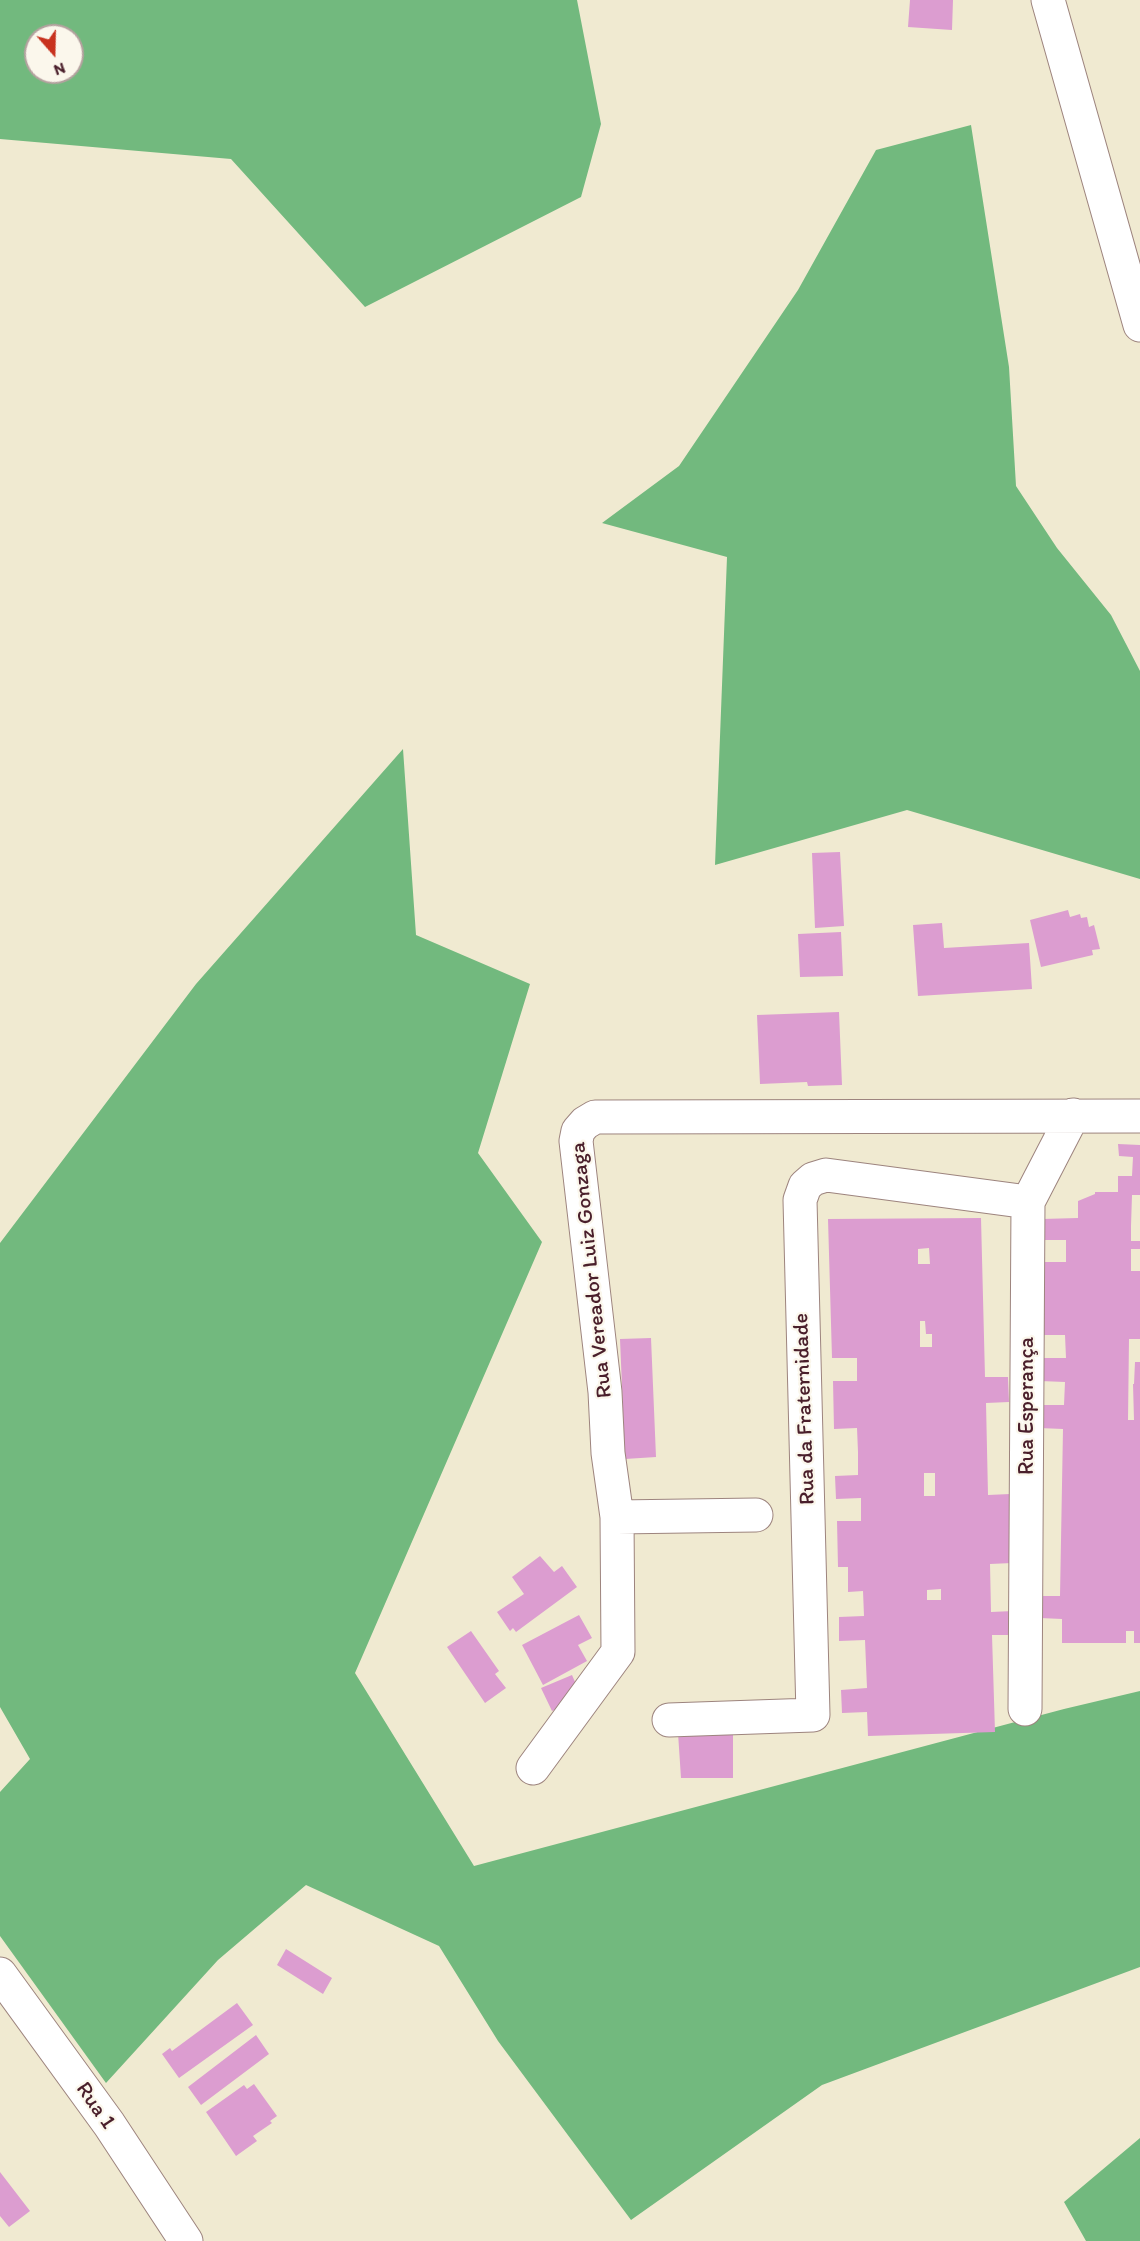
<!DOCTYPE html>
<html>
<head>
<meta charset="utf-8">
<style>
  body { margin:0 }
  #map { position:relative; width:1140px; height:2241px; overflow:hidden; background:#f0ead1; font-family:Itim,sans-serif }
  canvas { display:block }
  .north { position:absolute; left:24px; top:24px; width:60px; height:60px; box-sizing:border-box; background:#fbf7ec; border:2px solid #b4a19f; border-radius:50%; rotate:160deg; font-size:16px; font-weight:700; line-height:24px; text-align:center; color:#4a1f2b }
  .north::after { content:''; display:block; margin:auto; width:21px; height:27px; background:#c8321e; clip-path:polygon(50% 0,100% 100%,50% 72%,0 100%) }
</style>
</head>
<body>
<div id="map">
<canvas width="1140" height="2241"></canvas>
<div class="north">N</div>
</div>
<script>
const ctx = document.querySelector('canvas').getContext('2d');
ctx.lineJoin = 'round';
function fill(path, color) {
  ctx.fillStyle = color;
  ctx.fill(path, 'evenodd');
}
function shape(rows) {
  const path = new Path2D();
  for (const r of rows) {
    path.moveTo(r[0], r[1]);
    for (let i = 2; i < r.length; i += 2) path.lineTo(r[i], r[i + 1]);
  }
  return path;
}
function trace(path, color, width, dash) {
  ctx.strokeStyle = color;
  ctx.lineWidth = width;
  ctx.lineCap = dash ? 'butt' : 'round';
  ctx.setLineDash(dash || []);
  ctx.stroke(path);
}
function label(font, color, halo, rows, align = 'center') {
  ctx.font = font + ' Itim,sans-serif';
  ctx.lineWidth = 4.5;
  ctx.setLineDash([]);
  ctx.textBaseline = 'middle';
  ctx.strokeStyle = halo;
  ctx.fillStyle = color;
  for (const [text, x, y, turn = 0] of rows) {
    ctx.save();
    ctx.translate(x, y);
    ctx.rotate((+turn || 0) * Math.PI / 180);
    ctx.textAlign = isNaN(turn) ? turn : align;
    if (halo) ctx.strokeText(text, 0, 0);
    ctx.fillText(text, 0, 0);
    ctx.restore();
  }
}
fill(shape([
  [0,0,577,0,601,124,581,197,365,307,231,159,0,139],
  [36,36,72,36,72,72,36,72],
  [971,125,1009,367,1016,486,1057,548,1111,615,1140,671,1140,879,907,810,715,865,727,557,602,523,679,466,798,290,876,150],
  [403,749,416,935,530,984,478,1153,542,1242,355,1673,474,1866,1064,1709,1140,1691,1140,1967,822,2085,631,2220,498,2041,439,1946,306,1885,218,1960,106,2083,0,1936,0,1792,30,1759,0,1707,0,1243,196,984],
  [1140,2138,1140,2241,1086,2241,1064,2202]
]), '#72b97e');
fill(shape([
  [910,0,953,0,952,30,908,27],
  [840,852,844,926,815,928,812,853],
  [1068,910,1070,917,1080,914,1081,918,1087,917,1089,927,1094,925,1100,949,1092,950,1093,955,1041,967,1030,920],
  [942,923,944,948,1029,943,1032,989,918,996,913,925],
  [841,932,843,976,800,977,798,934],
  [839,1012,842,1085,808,1086,807,1082,760,1084,757,1015],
  [1118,1144,1140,1145,1140,1195,1132,1195,1131,1226,1131,1241,1140,1241,1140,1249,1131,1249,1131,1271,1140,1271,1140,1339,1129,1339,1128,1420,1134,1420,1133,1384,1134,1384,1135,1362,1140,1362,1140,1643,1134,1643,1134,1631,1126,1631,1126,1643,1062,1643,1062,1619,1040,1618,1040,1596,1060,1596,1063,1429,1039,1428,1040,1405,1064,1405,1065,1382,1040,1381,1040,1358,1066,1358,1065,1335,1040,1335,1041,1262,1066,1262,1066,1240,1042,1240,1042,1219,1078,1218,1078,1201,1095,1194,1095,1192,1118,1192,1118,1176,1132,1176,1133,1157,1119,1156],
  [981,1218,985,1377,1008,1377,1009,1402,986,1403,988,1495,1010,1494,1012,1563,990,1564,991,1612,1013,1611,1014,1635,992,1635,995,1732,868,1736,867,1712,842,1713,841,1690,867,1688,865,1640,839,1641,839,1617,864,1616,863,1591,848,1592,848,1567,838,1567,837,1521,861,1521,861,1498,836,1499,835,1476,858,1475,858,1452,857,1428,834,1429,833,1381,857,1381,857,1358,832,1358,828,1219],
  [929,1248,930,1264,918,1264,918,1249],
  [920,1321,925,1321,926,1334,932,1334,932,1347,920,1347],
  [924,1473,935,1473,935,1496,924,1496],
  [941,1589,941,1600,927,1600,927,1590],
  [651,1338,656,1457,625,1459,620,1339],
  [540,1556,554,1572,562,1566,577,1587,516,1632,513,1628,510,1631,497,1612,524,1594,512,1577],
  [579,1615,592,1638,578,1645,587,1661,543,1685,522,1645],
  [471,1631,499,1671,495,1674,506,1688,485,1703,447,1647],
  [572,1675,582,1698,552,1711,541,1688],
  [733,1732,733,1778,681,1778,678,1733],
  [286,1949,332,1978,323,1994,277,1965],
  [237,2003,253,2025,179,2078,162,2054,170,2048,172,2051],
  [256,2035,269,2054,201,2105,188,2087],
  [254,2084,277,2116,270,2121,272,2123,253,2136,257,2141,236,2156,206,2112,244,2085,247,2089],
  [0,2172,30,2211,9,2227,0,2216]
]), '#dc9dd0');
const street = shape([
  [1048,0,1140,325],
  [617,1517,756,1515],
  [1025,1709,1028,1202,1073,1115],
  [669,1720,813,1715,800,1200,805,1186,813,1179,826,1175,1028,1202],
  [533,1768,618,1652,617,1517,608,1453,605,1392,576,1141,578,1131,585,1123,595,1117,1140,1116],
  [0,1974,109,2124,186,2241]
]);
trace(street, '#9d847e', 35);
trace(street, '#fff', 33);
label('22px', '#4a1f2b', '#fbf7ec', [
  ["Rua Vereador Luiz Gonzaga",592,1270,-96],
  ["Rua Esperança",1027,1406,-90],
  ["Rua da Fraternidade",805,1409,-92],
  ["Rua 1",95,2106,55]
]);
</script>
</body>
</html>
